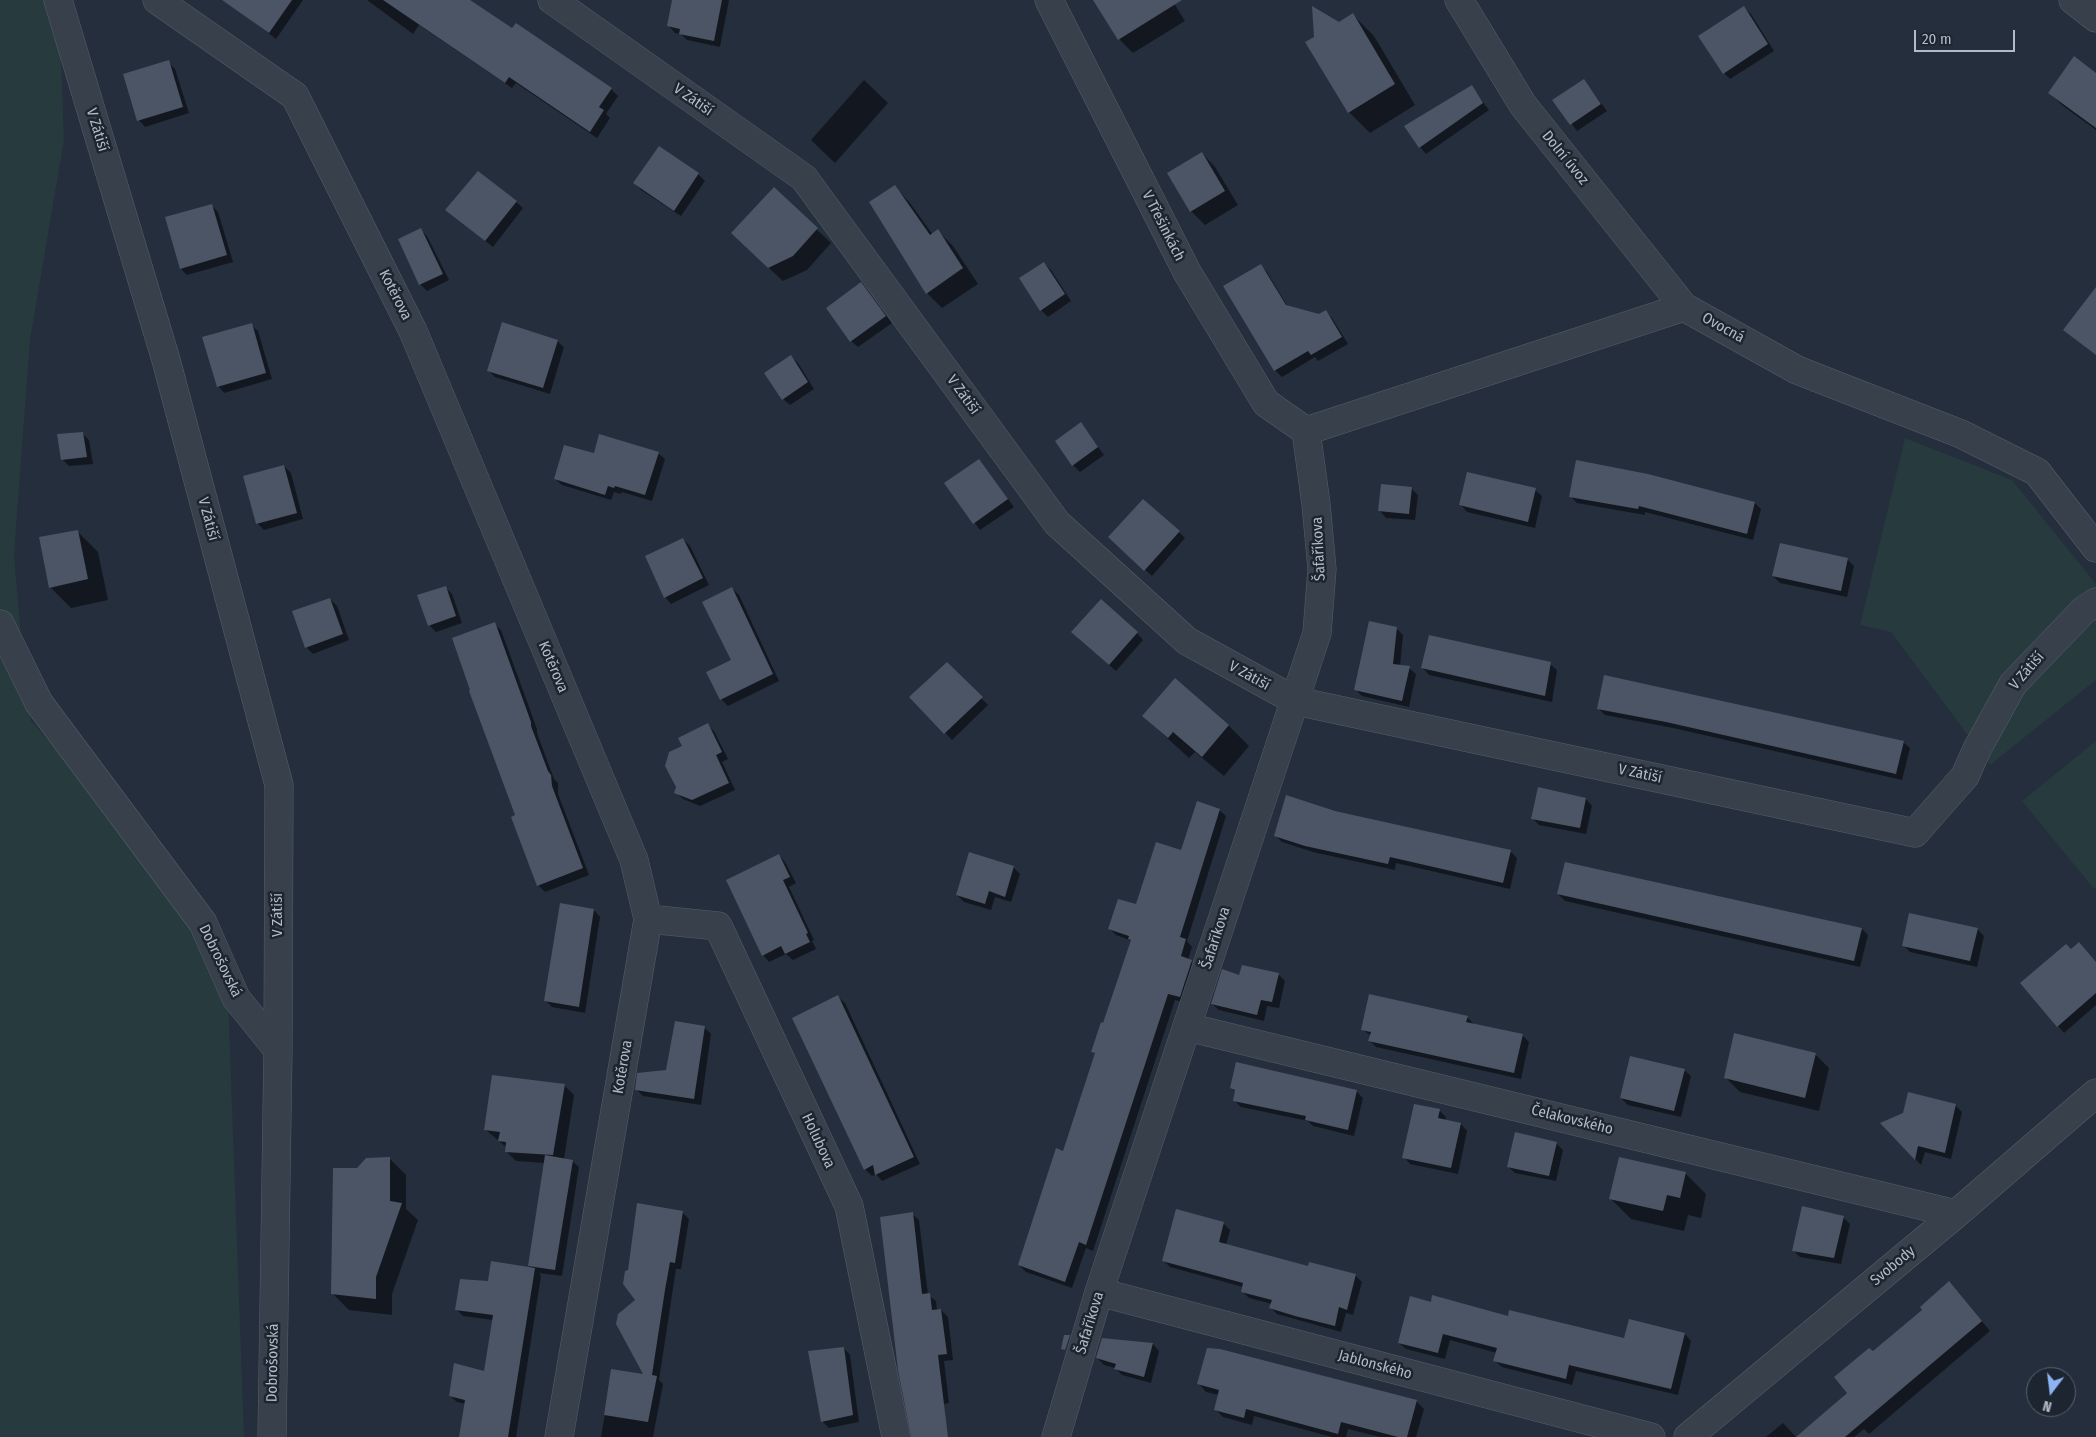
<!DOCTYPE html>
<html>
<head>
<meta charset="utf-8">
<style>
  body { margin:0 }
  #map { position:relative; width:2096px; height:1437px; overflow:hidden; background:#252e3c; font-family:"Fira Sans Condensed",sans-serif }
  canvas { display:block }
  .north { position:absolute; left:2026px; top:1367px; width:50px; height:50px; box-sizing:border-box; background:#1d2531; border:1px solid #59616d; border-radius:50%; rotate:195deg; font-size:14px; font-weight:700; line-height:20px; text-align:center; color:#b4bbc7 }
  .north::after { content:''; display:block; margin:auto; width:18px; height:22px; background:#8eb3f3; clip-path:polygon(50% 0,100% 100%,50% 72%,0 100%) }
  .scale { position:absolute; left:1914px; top:30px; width:101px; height:22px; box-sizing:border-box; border:2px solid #b4bbc7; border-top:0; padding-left:6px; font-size:15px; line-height:18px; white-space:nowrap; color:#b4bbc7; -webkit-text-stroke:4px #1d2531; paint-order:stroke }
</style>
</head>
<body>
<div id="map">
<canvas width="2096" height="1437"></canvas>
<div class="north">N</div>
<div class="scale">20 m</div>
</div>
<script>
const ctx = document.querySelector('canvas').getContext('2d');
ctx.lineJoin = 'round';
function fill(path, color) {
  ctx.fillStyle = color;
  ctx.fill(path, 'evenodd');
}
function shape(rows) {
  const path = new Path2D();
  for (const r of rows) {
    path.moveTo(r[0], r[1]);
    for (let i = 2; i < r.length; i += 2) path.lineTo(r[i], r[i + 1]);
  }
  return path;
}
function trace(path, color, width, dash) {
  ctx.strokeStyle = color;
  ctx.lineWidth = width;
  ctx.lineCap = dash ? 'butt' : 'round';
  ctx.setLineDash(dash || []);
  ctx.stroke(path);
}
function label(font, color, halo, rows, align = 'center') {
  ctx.font = font + ' "Fira Sans Condensed",sans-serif';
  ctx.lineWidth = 5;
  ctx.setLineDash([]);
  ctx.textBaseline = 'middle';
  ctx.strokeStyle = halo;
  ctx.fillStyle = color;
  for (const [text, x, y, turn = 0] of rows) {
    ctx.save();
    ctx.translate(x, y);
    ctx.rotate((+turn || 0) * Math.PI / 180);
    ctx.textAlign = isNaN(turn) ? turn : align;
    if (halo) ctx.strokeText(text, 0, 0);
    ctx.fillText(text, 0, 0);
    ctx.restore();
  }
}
fill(shape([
  [0,0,59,0,64,140,30,340,14,554,22,649,31,721,210,918,226,939,244,1437,0,1437],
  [1905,438,2012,480,2096,584,2096,680,1990,765,1891,632,1860,625],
  [2096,741,2096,888,2094,889,2022,801]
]), '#273a3d');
fill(shape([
  [243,0,303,0,276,39,245,15],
  [367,0,465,0,512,30,517,25,611,89,618,96,606,114,610,118,597,138,516,83,512,88,419,25,413,34],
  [673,0,729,0,720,47,687,40,681,34,675,33,669,26],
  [1094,0,1172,0,1185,21,1133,53,1119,39],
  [1744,8,1751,14,1774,51,1730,79,1724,73],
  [1353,15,1374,36,1415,105,1370,133,1349,112,1315,38],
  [168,62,175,69,189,113,145,127,139,120],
  [2096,74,2096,130,2063,106,2050,93],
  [864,80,888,103,835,163,811,140],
  [1584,80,1607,111,1577,131,1554,100],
  [1471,87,1489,110,1426,154,1420,147],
  [1202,153,1215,167,1238,205,1205,225,1191,211],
  [698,174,705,181,681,216,641,190,635,183],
  [895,187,910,203,933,235,938,231,953,246,978,284,942,308,927,293],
  [774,189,831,243,807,270,783,281,746,247],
  [516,202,523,208,493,247,453,216],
  [211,205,218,212,233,262,187,275,181,269],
  [420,229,427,236,449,280,427,291,420,284],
  [1044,263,1051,270,1071,301,1048,317,1041,310,1020,279],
  [1261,266,1267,272,1288,307,1319,316,1326,312,1332,318,1348,344,1318,361,1315,357,1282,377,1275,370],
  [861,283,892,323,858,347,851,341],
  [251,325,258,331,272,379,224,393,218,386],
  [557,341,564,347,550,394,495,377,489,371],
  [791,357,798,363,814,389,790,405,783,399],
  [1081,424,1104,455,1080,472,1073,465],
  [82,433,89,440,93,464,69,466,62,459],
  [658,453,665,459,652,501,622,492,621,494,614,492,611,500,562,485,555,479,595,455],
  [979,460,1014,507,980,530,946,484],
  [284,466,291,473,303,519,264,530,257,523],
  [1411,488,1418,495,1415,520,1386,518,1380,511],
  [1535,490,1542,496,1535,528,1467,512,1461,505],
  [1570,496,1755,503,1761,509,1753,540,1645,512,1645,515,1577,503],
  [77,531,98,552,108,600,71,608,50,587],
  [1179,532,1185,538,1152,576,1116,543],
  [683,539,690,546,709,585,671,604,665,597],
  [1847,559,1854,566,1847,597,1780,583,1773,576],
  [445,587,452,594,462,623,436,632,429,625],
  [732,588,739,595,779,681,728,706,721,699,733,660],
  [330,599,337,606,349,640,313,654,306,647],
  [494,624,501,630,537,729,537,733,554,779,558,783,558,794,589,875,545,892,538,885,517,816],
  [1396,628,1403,635,1400,666,1409,668,1416,674,1409,707,1362,696,1356,690],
  [1137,633,1143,640,1116,671,1079,639],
  [947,664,988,705,952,740,911,697],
  [1550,664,1557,670,1552,702,1429,675,1423,668],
  [1175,680,1229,726,1249,746,1224,776,1195,752,1189,758,1143,716],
  [1598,708,1903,742,1910,748,1902,780,1673,728,1605,715],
  [707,725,714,731,728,759,722,762,735,790,700,806,683,799,676,792,684,747],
  [1586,799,1592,806,1586,834,1539,825,1532,818],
  [1219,810,1226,816,1187,941,1192,947,1188,960,1198,967,1187,1003,1175,1000,1093,1251,1086,1248,1072,1288,1026,1272,1019,1265,1064,1152,1096,1055,1093,1051,1104,1024,1132,941,1116,935,1110,929,1137,906,1182,851],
  [1275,835,1510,851,1517,858,1510,889,1396,863,1395,870,1313,852,1282,842],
  [779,855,785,862,796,883,789,887,814,940,812,941,816,949,793,960,786,954,769,962,763,955],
  [1013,867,1020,874,1011,902,995,897,991,910,964,902,957,895],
  [1558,894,1862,929,1868,935,1860,967,1565,901],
  [594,910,600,917,585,1013,552,1007,545,1000],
  [1977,929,1984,936,1977,967,1910,952,1903,945],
  [2096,962,2096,1005,2064,1033,2058,1026],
  [1278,974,1285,981,1279,1008,1267,1006,1264,1021,1219,1010,1212,1004,1240,976],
  [838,997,845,1003,920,1164,882,1181,876,1174,872,1176,865,1169],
  [1467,1017,1474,1024,1522,1035,1529,1042,1521,1079,1376,1047,1370,1041,1371,1036,1362,1029],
  [704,1027,711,1034,701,1105,643,1096,636,1089,667,1071],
  [1815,1054,1829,1068,1819,1111,1740,1092,1726,1078],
  [1684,1070,1691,1076,1681,1117,1628,1105,1621,1098],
  [564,1085,574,1095,564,1159,572,1161,579,1167,562,1276,539,1273,541,1276,516,1437,460,1437,466,1404,457,1402,450,1396,485,1373,493,1320,463,1316,456,1309,489,1282,532,1269,529,1266,545,1163,516,1161,506,1151,507,1148,486,1130],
  [1231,1088,1356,1091,1363,1098,1354,1136,1313,1126,1308,1121,1241,1107,1234,1100,1236,1092],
  [1955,1105,1962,1112,1951,1159,1925,1152,1921,1165,1882,1123],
  [1440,1111,1446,1117,1445,1121,1461,1124,1467,1131,1458,1174,1410,1164,1404,1157],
  [1556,1143,1563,1150,1556,1181,1515,1173,1508,1166],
  [390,1159,406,1175,406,1209,418,1220,392,1294,392,1315,349,1310,332,1293,357,1169],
  [1685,1173,1706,1194,1701,1218,1688,1215,1684,1231,1631,1219,1610,1198],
  [682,1212,689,1219,681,1269,676,1269,659,1380,663,1384,653,1437,601,1437,612,1371,646,1375,637,1300,629,1270],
  [912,1214,919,1220,928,1295,936,1301,937,1310,941,1310,948,1317,953,1360,944,1361,949,1403,913,1411],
  [1843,1217,1850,1224,1841,1264,1800,1257,1793,1250],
  [1223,1223,1230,1230,1226,1245,1309,1267,1355,1275,1362,1282,1353,1315,1346,1313,1341,1332,1277,1314,1271,1308,1272,1304,1249,1298,1242,1291,1243,1287,1170,1267,1164,1261],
  [1958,1292,1990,1331,1869,1434,1864,1429,1854,1437,1798,1437],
  [1432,1303,1625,1340,1685,1334,1691,1341,1678,1395,1576,1371,1572,1385,1502,1367,1495,1361,1497,1353,1450,1340,1445,1359,1406,1349,1399,1343],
  [1103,1339,1153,1344,1159,1351,1151,1383,1122,1375,1115,1368,1104,1365,1097,1358],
  [844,1348,850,1355,859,1422,829,1428,822,1421],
  [1199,1384,1416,1401,1424,1409,1416,1437,1380,1437,1348,1429,1346,1437,1332,1437,1254,1416,1252,1425,1223,1417,1215,1409,1219,1395,1206,1392],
  [1783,1423,1796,1437,1766,1437]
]), '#0007');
fill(shape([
  [222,0,292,0,269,33],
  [383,0,470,0,512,28,516,23,612,88,599,107,604,110,590,132,509,77,505,83],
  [672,0,722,0,714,41,679,34,680,29,667,26],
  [1093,0,1182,0,1118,40],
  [1312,6,1339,22,1353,13,1395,84,1348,113,1305,42,1314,37],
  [1744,6,1768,44,1723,74,1698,36],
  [2074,56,2096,73,2096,128,2048,93],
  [169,60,183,107,137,121,123,74],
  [1584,79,1601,104,1570,125,1552,100],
  [1472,85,1483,103,1419,148,1404,126],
  [659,146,699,173,674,211,633,183],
  [1202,152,1225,191,1190,212,1167,173],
  [478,171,517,201,485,241,445,210],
  [895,185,930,235,938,229,963,268,926,294,869,202],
  [774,187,818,228,793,256,768,268,731,233],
  [212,204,227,255,180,269,165,217],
  [421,228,443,274,419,285,398,239],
  [1044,262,1065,294,1040,311,1019,278],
  [1261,264,1286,305,1319,314,1326,310,1342,337,1311,355,1308,351,1274,371,1223,286],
  [861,282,886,316,850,342,826,308],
  [2096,287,2096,355,2063,330],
  [502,322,558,340,543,388,487,371],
  [252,323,266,373,217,387,202,337],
  [791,355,808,382,782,400,764,373],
  [1081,422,1098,447,1072,466,1055,441],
  [83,432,87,457,61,460,57,434],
  [599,434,659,452,645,495,615,486,614,488,608,486,605,495,554,479,564,445,594,453],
  [979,459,1008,499,973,524,944,483],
  [1576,460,1648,474,1755,502,1747,534,1639,506,1638,509,1569,497],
  [284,465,297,513,256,524,243,476],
  [1467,472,1536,488,1528,522,1459,505],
  [1381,484,1412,487,1409,514,1378,511],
  [1143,499,1180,531,1144,571,1108,537],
  [78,530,88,579,49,588,39,537],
  [683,538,703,578,664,598,645,556],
  [1780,543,1848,558,1841,591,1772,576],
  [446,586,456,616,428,626,417,595],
  [732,587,773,674,720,700,706,672,731,660,702,602],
  [330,598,343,634,305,648,292,611],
  [1101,599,1138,632,1109,665,1071,632],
  [1369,621,1397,627,1393,664,1410,666,1402,701,1354,690],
  [495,622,531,722,531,726,548,771,551,775,552,786,583,868,537,886,511,817,515,815,469,691,470,690,452,638],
  [1429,635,1551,662,1545,696,1421,668],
  [947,662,983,697,944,734,909,697],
  [1604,675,1904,741,1896,774,1666,722,1597,709],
  [1175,678,1229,725,1202,757,1173,732,1168,738,1142,716],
  [708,723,722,752,716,755,729,783,692,800,674,793,676,787,665,766,669,752,682,746,678,738],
  [1538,787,1586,798,1580,828,1531,819],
  [1286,795,1335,811,1511,850,1503,883,1390,857,1388,864,1305,846,1274,836],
  [1197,801,1220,809,1180,937,1186,939,1181,956,1192,960,1180,997,1168,994,1086,1245,1079,1242,1065,1282,1018,1265,1056,1148,1063,1151,1095,1053,1091,1052,1101,1022,1103,1023,1131,940,1128,939,1129,936,1108,929,1118,899,1136,904,1156,842,1181,850],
  [969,852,1014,866,1005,897,989,891,985,904,956,895],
  [779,854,790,877,783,880,808,933,806,934,810,942,785,954,781,946,762,956,726,880],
  [1565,862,1862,928,1854,961,1557,894],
  [560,903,594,909,579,1007,544,1001],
  [1909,913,1978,928,1970,961,1902,946],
  [2079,942,2096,962,2096,993,2057,1027,2020,983,2066,944,2071,949],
  [1242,965,1279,973,1272,1002,1261,1000,1257,1015,1211,1004,1222,969,1239,975],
  [1369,994,1468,1016,1466,1022,1523,1034,1514,1073,1368,1041,1371,1032,1361,1030],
  [838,995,914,1157,875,1175,873,1165,864,1170,792,1018],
  [675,1021,705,1026,694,1099,635,1090,637,1073,666,1070],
  [1734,1033,1816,1053,1805,1098,1724,1078],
  [1630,1056,1685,1069,1674,1111,1620,1098],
  [1236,1062,1357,1090,1348,1130,1305,1120,1306,1116,1233,1101,1235,1090,1230,1088],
  [492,1075,565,1084,553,1155,505,1152,506,1142,498,1141,500,1132,484,1130],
  [1908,1092,1956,1104,1945,1153,1918,1146,1915,1160,1880,1123,1903,1113],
  [1414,1104,1440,1109,1438,1118,1461,1123,1451,1168,1402,1158],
  [1515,1132,1557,1142,1549,1176,1507,1167],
  [545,1155,573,1160,555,1270,528,1266],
  [390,1157,390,1201,402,1203,376,1277,376,1299,331,1294,333,1168,357,1168,366,1158],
  [1619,1157,1686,1172,1680,1198,1667,1195,1663,1211,1609,1199],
  [637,1203,683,1211,675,1263,670,1262,665,1290,652,1375,657,1376,648,1422,604,1415,611,1369,643,1374,616,1324,618,1314,635,1300,623,1284,625,1271,628,1270],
  [1802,1206,1844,1216,1834,1258,1792,1251],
  [1176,1209,1224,1222,1219,1242,1308,1266,1309,1262,1356,1274,1347,1310,1339,1307,1335,1326,1295,1316,1269,1308,1272,1300,1241,1292,1243,1283,1162,1261],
  [913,1212,922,1294,930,1293,932,1310,941,1309,947,1354,938,1355,948,1437,911,1437,898,1370,880,1217],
  [491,1261,535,1268,508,1437,459,1437,465,1400,449,1396,454,1363,484,1371,493,1315,455,1310,460,1279,488,1281],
  [1949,1281,1982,1321,1845,1437,1796,1437,1847,1393,1834,1377,1869,1348,1873,1351,1922,1310,1920,1307],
  [1432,1295,1508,1316,1509,1310,1624,1338,1629,1319,1685,1333,1671,1389,1569,1365,1566,1379,1493,1361,1497,1348,1443,1334,1438,1353,1398,1343,1410,1296,1431,1302],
  [1064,1335,1070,1335,1065,1350,1061,1349],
  [1102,1338,1153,1343,1144,1377,1114,1369,1116,1364,1096,1358],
  [844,1347,853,1415,821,1422,808,1351],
  [1207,1348,1220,1349,1417,1400,1407,1437,1398,1437,1341,1422,1338,1434,1246,1409,1244,1418,1214,1410,1219,1390,1197,1384]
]), '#4b5565');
const minor = shape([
  [58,0,166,360,279,785,278,1050,272,1437],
  [157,0,295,96,413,331,634,860,648,919,559,1437],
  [552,0,804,178,1057,523,1187,641,1296,701,1915,833,1965,776,1977,749,2013,684,2084,610,2096,602],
  [1049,0,1187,272,1266,403,1306,431],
  [1459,0,1523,105,1684,307],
  [2073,0,2096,18],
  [1306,431,1684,307,1797,370,1961,434,2037,472,2096,548],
  [0,624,39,703,203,923,236,998,278,1050],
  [648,919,718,926,849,1206,896,1437],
  [1187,1027,1956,1214],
  [1099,1292,1651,1437],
  [1056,1437,1099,1292,1317,633,1322,569,1316,504,1306,431],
  [1688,1437,1956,1214,2096,1093]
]);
trace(minor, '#565e6a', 29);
trace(minor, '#38404c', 28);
label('15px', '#b4bbc7', '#1d2531', [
  ["V Zátiší",693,100,35],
  ["V Zátiší",97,130,73],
  ["Dolní úvoz",1565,158,51],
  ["V Třešinkách",1163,226,63],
  ["Kotěrova",395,295,63],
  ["Ovocná",1723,328,29],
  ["V Zátiší",963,395,54],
  ["V Zátiší",208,519,75],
  ["Šafaříkova",1319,549,-93],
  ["Kotěrova",553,667,67],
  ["V Zátiší",2027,671,-49],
  ["V Zátiší",1249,676,29],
  ["V Zátiší",1640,774,12],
  ["V Zátiší",278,915,-90],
  ["Šafaříkova",1216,938,-72],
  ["Dobrošovská",220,961,64],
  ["Kotěrova",623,1067,-80],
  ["Čelakovského",1572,1120,14],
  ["Holubova",818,1141,65],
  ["Svobody",1893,1266,-40],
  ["Šafaříkova",1090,1323,-73],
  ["Dobrošovská",273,1363,-89],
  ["Jablonského",1375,1365,15]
]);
</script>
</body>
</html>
